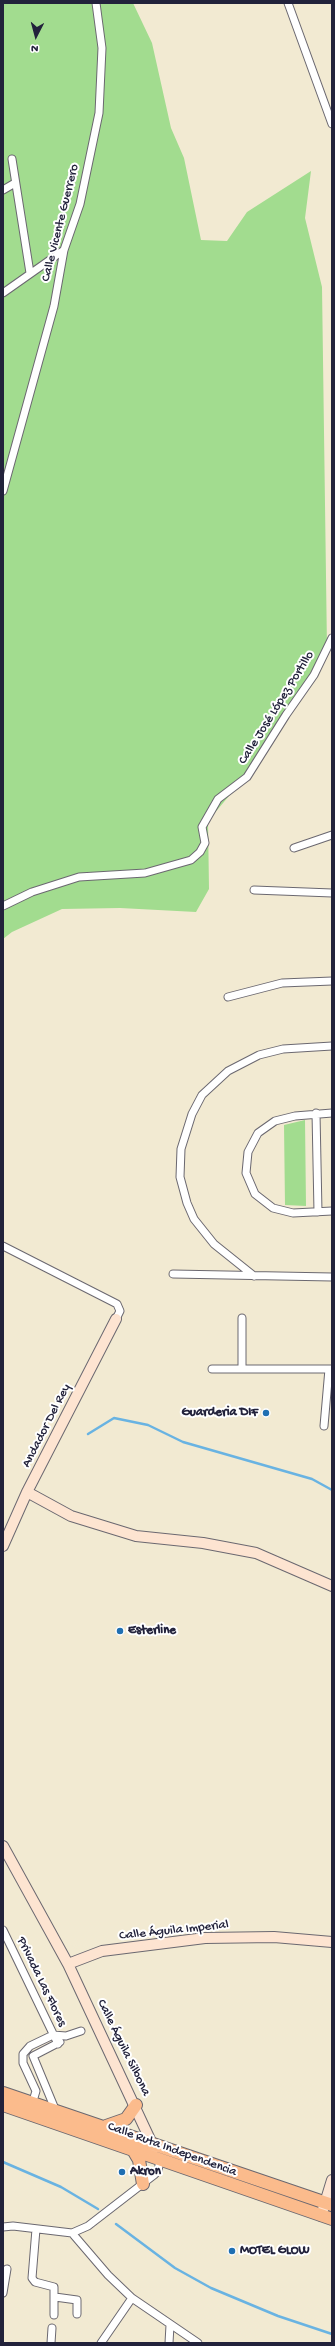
<!DOCTYPE html>
<html>
<head>
<meta charset="utf-8">
<style>
  body { margin:0 }
  #map { position:relative; width:335px; height:2346px; overflow:hidden; background:#f2ead2; font-family:"Gochi Hand",sans-serif }
  canvas { display:block }
  .frame { position:absolute; inset:0; border:4px solid #22223b; pointer-events:none }
  .north { position:absolute; left:16px; top:16px; width:40px; height:40px; -webkit-text-stroke:3px #fff; paint-order:stroke; rotate:186deg; font-size:11px; font-weight:700; line-height:16px; text-align:center; color:#22223b }
  .north::after { content:''; display:block; margin:auto; width:14px; height:18px; background:#22223b; clip-path:polygon(50% 0,100% 100%,50% 72%,0 100%) }
</style>
</head>
<body>
<div id="map">
<canvas width="335" height="2346"></canvas>
<div class="frame"></div>
<div class="north">N</div>
</div>
<script>
const ctx = document.querySelector('canvas').getContext('2d');
ctx.lineJoin = 'round';
function fill(path, color) {
  ctx.fillStyle = color;
  ctx.fill(path, 'evenodd');
}
function shape(rows) {
  const path = new Path2D();
  for (const r of rows) {
    path.moveTo(r[0], r[1]);
    for (let i = 2; i < r.length; i += 2) path.lineTo(r[i], r[i + 1]);
  }
  return path;
}
function trace(path, color, width, dash) {
  ctx.strokeStyle = color;
  ctx.lineWidth = width;
  ctx.lineCap = dash ? 'butt' : 'round';
  ctx.setLineDash(dash || []);
  ctx.stroke(path);
}
function label(font, color, halo, rows, align = 'center') {
  ctx.font = font + ' "Gochi Hand",sans-serif';
  ctx.lineWidth = 4;
  ctx.setLineDash([]);
  ctx.textBaseline = 'middle';
  ctx.strokeStyle = halo;
  ctx.fillStyle = color;
  for (const [text, x, y, turn = 0] of rows) {
    ctx.save();
    ctx.translate(x, y);
    ctx.rotate((+turn || 0) * Math.PI / 180);
    ctx.textAlign = isNaN(turn) ? turn : align;
    if (halo) ctx.strokeText(text, 0, 0);
    ctx.fillText(text, 0, 0);
    ctx.restore();
  }
}
fill(shape([
  [3,3,133,3,152,43,171,128,184,158,201,240,227,241,247,212,311,171,305,218,322,287,327,649,244,778,208,821,209,889,196,912,120,908,62,909,12,932,3,939],
  [305,1120,306,1206,285,1205,284,1125]
]), '#a2dc8f');
trace(shape([
  [88,1434,114,1418,148,1425,183,1442,312,1479,332,1490],
  [3,2162,61,2187,98,2209],
  [116,2224,175,2268,211,2288,278,2316,332,2334]
]), '#69b3e2', 2.5);
const street = shape([
  [288,3,332,124],
  [12,159,30,273],
  [3,190,15,183],
  [3,293,64,250],
  [3,491,54,306,64,250,80,204,99,113,102,48,96,3],
  [294,848,332,835],
  [254,890,332,893],
  [3,906,32,892,79,877,145,873,191,860,200,852,205,843,202,827,218,799,247,777,286,715,314,675,332,638],
  [228,997,282,983,332,981],
  [316,1113,318,1212],
  [332,1113,295,1116,275,1121,258,1133,248,1152,246,1173,255,1194,273,1208,293,1213,332,1211],
  [3,1246,117,1304,120,1311,116,1319],
  [173,1274,332,1277],
  [254,1276,214,1244,194,1219,187,1203,180,1177,181,1149,192,1114,202,1095,228,1071,259,1055,283,1049,332,1046],
  [212,1369,332,1369],
  [242,1369,242,1318],
  [324,1426,329,1369],
  [3,1930,58,2044],
  [33,2101,36,2091,23,2063,23,2054,30,2046,53,2035,66,2036,81,2031],
  [55,2109,33,2056,60,2042],
  [3,2227,13,2226,72,2233,108,2275,132,2298,198,2343],
  [36,2229,32,2278,35,2282,54,2287,54,2315],
  [72,2233,88,2226,154,2175,158,2171,160,2160],
  [3,2293,7,2269],
  [55,2297,77,2300,77,2314],
  [51,2343,52,2328],
  [101,2343,132,2298],
  [169,2343,170,2325]
]);
const secondary = shape([
  [27,1492,71,1516,136,1536,203,1543,256,1553,332,1586],
  [3,1546,27,1492,116,1319],
  [3,1846,68,1964,154,2148],
  [68,1964,102,1951,205,1938,274,1937,332,1942],
  [321,2216,332,2180]
]);
const primary = shape([
  [3,2093,332,2205],
  [3,2105,332,2219],
  [106,2126,126,2119,136,2105],
  [133,2150,139,2160,143,2184]
]);
trace(street, '#6b6870', 9);
trace(secondary, '#6b6870', 12);
trace(primary, '#6b6870', 14);
trace(street, '#fff', 7);
trace(secondary, '#fde4d1', 10);
trace(primary, '#fbbb8c', 12);
for (const [x, y, r, color] of [
  [266,1413,4,"#1f6fb2"],
  [120,1631,4,"#1f6fb2"],
  [122,2172,4,"#1f6fb2"],
  [232,2251,4,"#1f6fb2"]
]) {
  const dot = new Path2D();
  dot.arc(x, y, r, 0, 2 * Math.PI);
  ctx.fillStyle = color;
  ctx.fill(dot);
  trace(dot, '#fff', 1.5);
}
label('13px', '#22223b', '#fff', [
  ["Calle Vicente Guerrero",61,223,-76],
  ["Calle José López Portillo",277,708,-58],
  ["Andador Del Rey",47,1426,-63],
  ["Calle Águila Imperial",174,1931,-6],
  ["Privada Las Flores",41,1982,64],
  ["Calle Águila Silbona",123,2048,64],
  ["Calle Ruta Independencia",172,2150,20]
]);
label('bold 13px', '#22223b', '#fff', [
  ["Guarderia DIF",258,1413,"right"],
  ["Esterline",128,1631],
  ["Akron",130,2172],
  ["MOTEL GLOW",240,2251]
], 'left');
</script>
</body>
</html>
